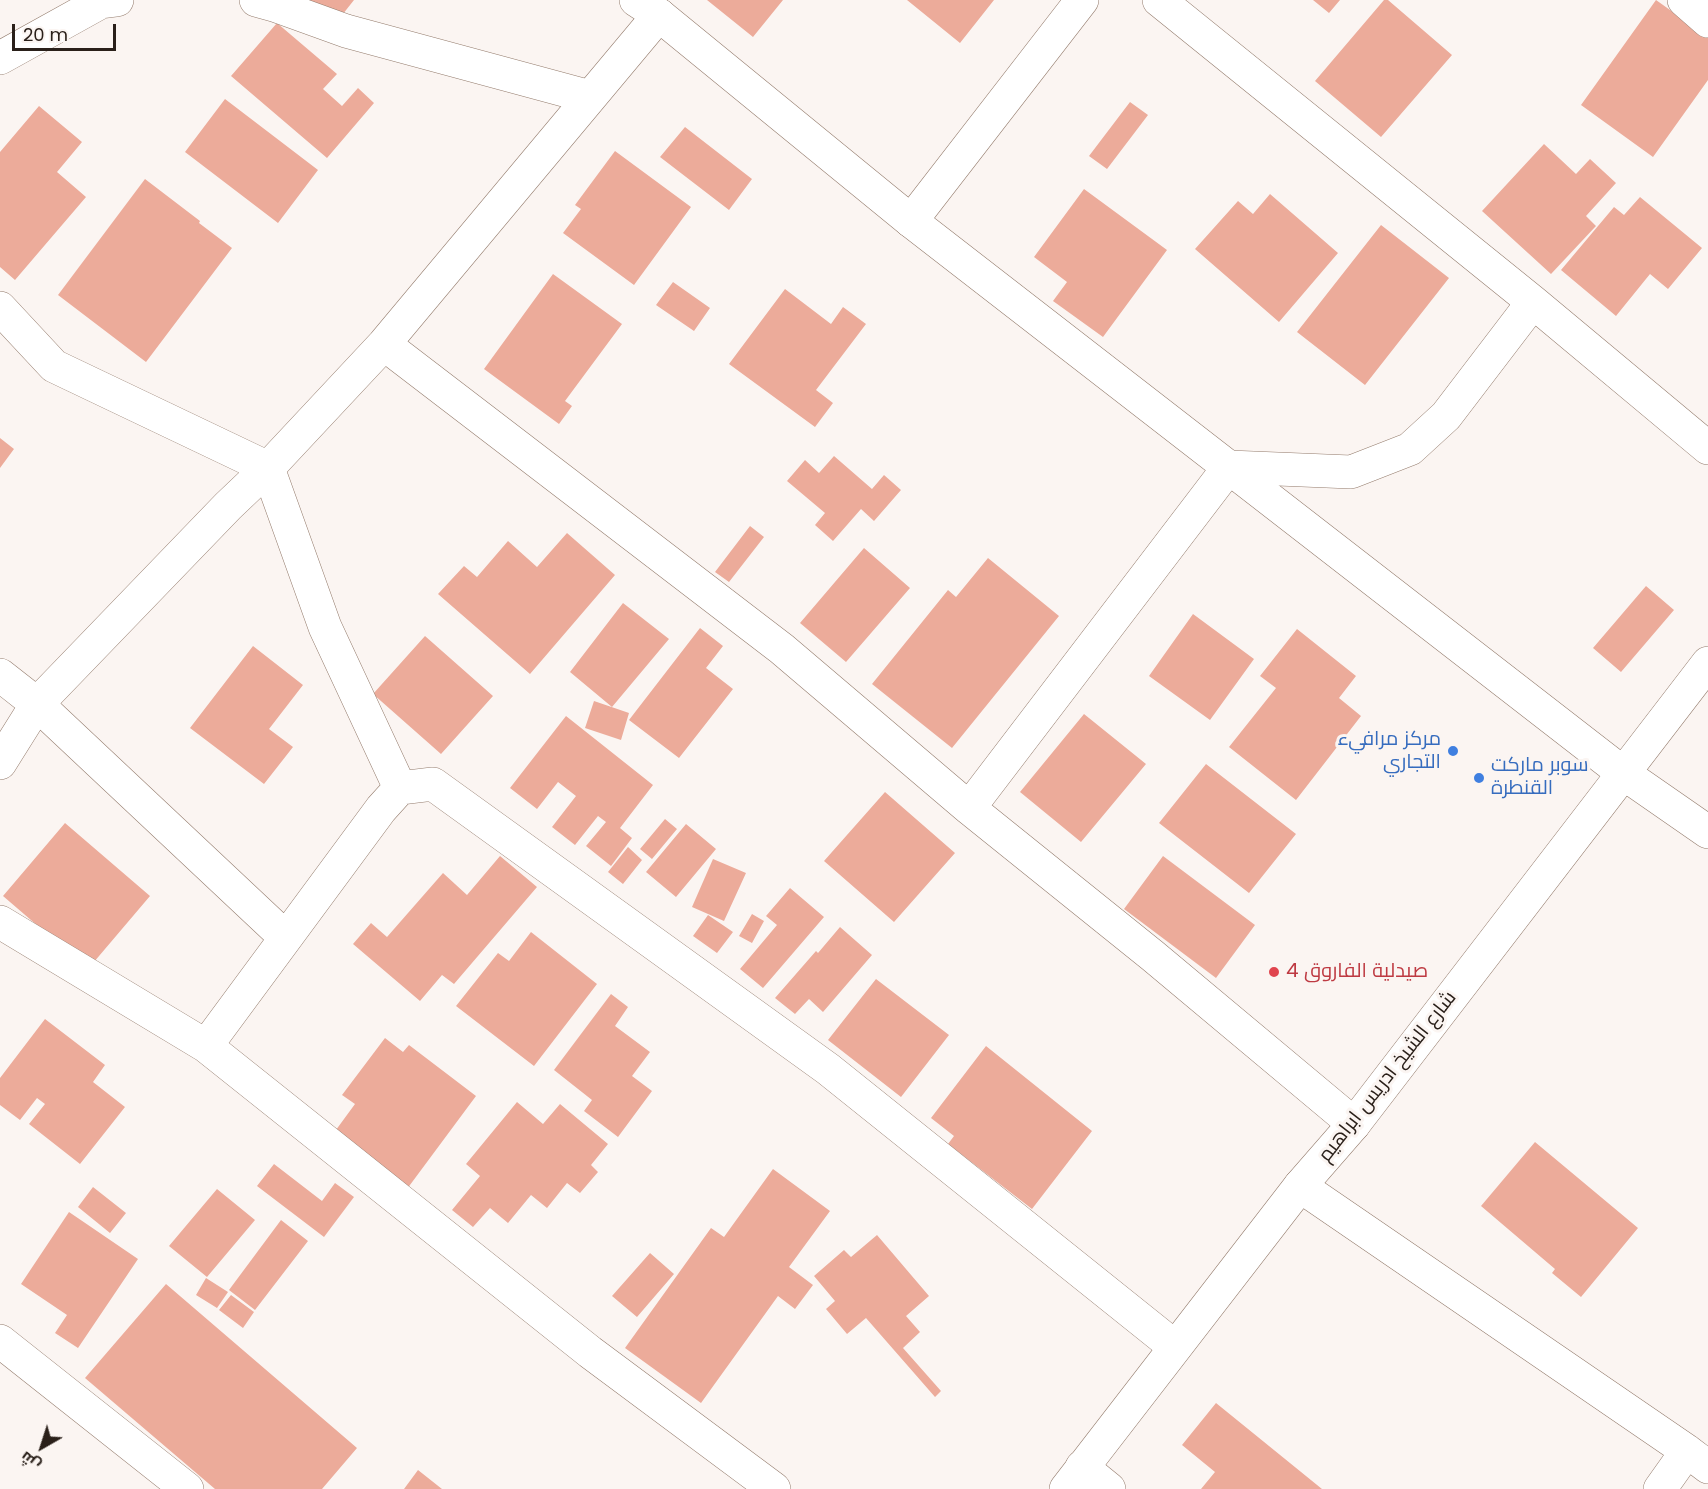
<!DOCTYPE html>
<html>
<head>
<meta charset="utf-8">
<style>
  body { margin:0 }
  #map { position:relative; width:1708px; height:1489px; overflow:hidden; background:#fbf5f2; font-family:Poppins,Cairo,sans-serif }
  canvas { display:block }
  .north { position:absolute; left:12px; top:1417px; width:60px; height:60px; -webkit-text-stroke:4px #fbf5f2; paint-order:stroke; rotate:219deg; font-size:16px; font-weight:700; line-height:24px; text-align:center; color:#2a201a }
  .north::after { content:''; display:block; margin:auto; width:21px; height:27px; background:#2a201a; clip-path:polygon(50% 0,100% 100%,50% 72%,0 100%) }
  .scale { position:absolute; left:12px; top:24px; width:104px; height:27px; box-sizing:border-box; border:3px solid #2a201a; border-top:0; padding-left:8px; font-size:18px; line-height:21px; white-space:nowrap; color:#2a201a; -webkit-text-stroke:4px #fbf5f2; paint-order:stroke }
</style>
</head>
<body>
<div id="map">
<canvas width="1708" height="1489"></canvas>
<div class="north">ش</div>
<div class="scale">20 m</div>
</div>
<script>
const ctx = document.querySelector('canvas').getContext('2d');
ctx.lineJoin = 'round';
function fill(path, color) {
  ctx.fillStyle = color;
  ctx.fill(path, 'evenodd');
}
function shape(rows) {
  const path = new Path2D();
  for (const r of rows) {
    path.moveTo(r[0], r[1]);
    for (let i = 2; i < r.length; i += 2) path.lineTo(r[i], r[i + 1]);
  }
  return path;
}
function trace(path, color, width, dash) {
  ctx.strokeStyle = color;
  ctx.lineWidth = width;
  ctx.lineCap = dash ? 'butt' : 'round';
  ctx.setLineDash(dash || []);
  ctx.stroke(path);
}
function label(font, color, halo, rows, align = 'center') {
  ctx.font = font + ' Poppins,Cairo,sans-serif';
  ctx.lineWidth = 6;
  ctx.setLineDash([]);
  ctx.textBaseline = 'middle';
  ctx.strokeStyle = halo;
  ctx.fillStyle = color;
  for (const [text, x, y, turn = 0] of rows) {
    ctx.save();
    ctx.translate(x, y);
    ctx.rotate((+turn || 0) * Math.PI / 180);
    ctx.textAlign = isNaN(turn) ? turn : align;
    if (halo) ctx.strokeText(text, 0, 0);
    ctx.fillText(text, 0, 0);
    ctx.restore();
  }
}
fill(shape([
  [304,0,354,0,335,24],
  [707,0,783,0,753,37],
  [907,0,994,0,960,43],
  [1313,0,1340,0,1329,13],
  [1384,0,1388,0,1452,55,1381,137,1315,81],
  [1656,0,1708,37,1708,80,1653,157,1581,105],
  [277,23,337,74,323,89,342,106,358,88,374,103,327,158,231,76],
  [225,99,318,170,278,223,185,152],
  [1130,102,1148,115,1107,169,1089,156],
  [39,106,82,142,57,172,86,197,15,280,0,267,0,152],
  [685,127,752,179,729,210,660,157],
  [1544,144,1576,174,1590,159,1616,183,1586,216,1596,226,1551,274,1482,211],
  [615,151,691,207,634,285,563,233,581,209,575,205],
  [145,179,200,221,199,223,232,248,146,362,58,295],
  [1084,189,1167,250,1103,337,1053,301,1067,282,1034,257],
  [1270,194,1338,253,1279,322,1195,249,1238,201,1253,214],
  [1640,197,1702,248,1668,289,1650,274,1616,316,1561,270,1614,207,1624,215],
  [1381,225,1449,278,1365,385,1297,332],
  [553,274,622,324,565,401,572,406,559,424,484,369],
  [673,282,710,308,694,331,656,305],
  [785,289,831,324,843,307,866,324,816,390,833,403,815,427,729,364],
  [0,438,14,449,0,468],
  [834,456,872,489,884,475,901,490,874,521,861,509,833,541,815,525,825,513,787,481,805,460,819,473],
  [750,526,764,537,729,582,715,572],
  [567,533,615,575,530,674,438,594,464,566,477,577,508,541,537,567],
  [864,548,910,588,846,662,800,623],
  [988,558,1059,616,952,748,872,684,948,590,956,597],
  [1646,586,1674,610,1621,672,1593,648],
  [623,603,669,639,612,707,570,672],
  [1193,614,1254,659,1210,720,1149,676],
  [700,628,723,646,706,668,733,689,679,758,629,720],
  [1297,629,1356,676,1339,698,1361,716,1296,800,1229,747,1276,688,1260,676],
  [425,636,493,696,441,754,373,694],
  [253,646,303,685,269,729,293,747,264,784,190,728],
  [594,701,629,713,621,740,585,728],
  [1084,714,1146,764,1081,842,1020,792],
  [566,716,653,785,620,828,632,838,611,866,586,846,606,822,598,816,575,845,552,827,576,796,558,782,537,809,510,788],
  [1206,764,1296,834,1249,893,1159,823],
  [885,792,955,853,894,922,824,861],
  [665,819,677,829,652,859,640,849],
  [65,823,150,896,88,969,3,896],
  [686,824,716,849,676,897,646,872],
  [628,847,642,860,623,884,608,872],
  [500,856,537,887,454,984,442,975,420,1001,353,944,371,923,387,937,443,873,467,895],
  [1163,856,1255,925,1216,978,1124,909],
  [713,859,746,873,724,921,692,907],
  [790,888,824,917,763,988,740,969,777,925,766,916],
  [752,914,764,921,752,943,739,936],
  [708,915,733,932,717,953,693,936],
  [840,927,872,955,823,1012,809,999,795,1014,775,998,816,951,818,953],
  [531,932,597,984,534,1066,456,1006,498,953,509,961],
  [876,979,949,1035,901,1097,828,1040],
  [611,994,628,1007,615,1026,650,1052,632,1076,652,1091,618,1137,584,1111,592,1100,554,1070],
  [45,1019,105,1065,93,1082,125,1107,80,1164,29,1124,45,1104,37,1098,20,1120,0,1105,0,1078],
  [385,1038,403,1052,409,1045,476,1096,407,1189,333,1134,355,1104,342,1095],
  [986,1046,1092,1131,1032,1209,948,1144,954,1136,931,1118],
  [517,1102,543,1124,560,1104,608,1144,591,1165,598,1172,580,1193,567,1183,547,1208,531,1195,508,1223,490,1208,473,1227,452,1210,480,1176,466,1164],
  [1535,1142,1638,1228,1581,1297,1552,1273,1555,1269,1481,1206],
  [274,1164,322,1201,335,1183,354,1197,324,1237,257,1186],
  [773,1169,830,1211,789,1267,813,1285,795,1309,778,1296,701,1403,625,1348,711,1228,724,1237],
  [93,1187,126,1213,110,1233,78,1207],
  [217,1189,255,1220,207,1277,169,1246],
  [69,1212,138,1259,78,1348,55,1333,67,1315,21,1284],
  [281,1220,308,1241,255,1310,229,1290],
  [877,1235,929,1296,906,1316,920,1332,903,1348,941,1391,935,1397,866,1318,847,1334,826,1309,835,1301,814,1276,844,1250,851,1257],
  [650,1253,674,1274,637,1317,612,1296],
  [206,1278,228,1292,217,1308,196,1295],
  [166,1284,357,1448,322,1489,215,1489,85,1378],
  [231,1295,254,1312,243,1328,219,1310],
  [1216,1403,1322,1489,1201,1489,1215,1472,1182,1445],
  [418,1470,442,1489,404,1489]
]), '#ecab9a');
const minor = shape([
  [256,0,274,5,346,31,590,97],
  [1159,0,1533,302,1708,448],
  [1684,0,1708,21],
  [0,58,101,2,117,0],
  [911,221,1082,0],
  [0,308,54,366,268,468,325,627,400,788],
  [384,344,782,649,969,808,1153,956,1354,1124],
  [0,675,37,704,285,937],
  [0,763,37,704,228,506,268,468,384,344,659,15],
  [1623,773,1708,832],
  [969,808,1229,467,1351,472,1410,449,1446,416,1533,302],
  [0,922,206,1046,590,1352,774,1489],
  [206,1046,381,809,400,788,433,784,828,1069,1175,1347],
  [1300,1186,1687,1451,1708,1467],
  [0,1341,187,1489],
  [1082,1467,1109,1489],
  [1660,1489,1687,1451]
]);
const tertiary = shape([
  [636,0,659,15,911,221,1623,773],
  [1066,1489,1300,1186,1354,1124,1708,663]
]);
trace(minor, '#947c6d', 34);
trace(tertiary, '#947c6d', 34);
trace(minor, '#fff', 33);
trace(tertiary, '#fff', 33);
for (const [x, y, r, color] of [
  [1453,751,6,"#3f7fe0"],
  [1479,778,6,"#3f7fe0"],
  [1274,972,6,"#e0444e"]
]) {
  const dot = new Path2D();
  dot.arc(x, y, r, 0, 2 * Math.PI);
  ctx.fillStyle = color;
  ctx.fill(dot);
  trace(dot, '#fbf5f2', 2);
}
label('20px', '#366cbe', '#fbf5f2', [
  ["مركز مرافيء",1441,740],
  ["التجاري",1441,763],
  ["سوبر ماركت",1491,766,"left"],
  ["القنطرة",1491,789,"left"]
], 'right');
label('20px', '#be3a42', '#fbf5f2', [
  ["صيدلية الفاروق 4",1286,972]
], 'left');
label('20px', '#2a201a', '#fbf5f2', [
  ["شارع الشيخ ادريس ابراهيم",1388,1077,-52]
]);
</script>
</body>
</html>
